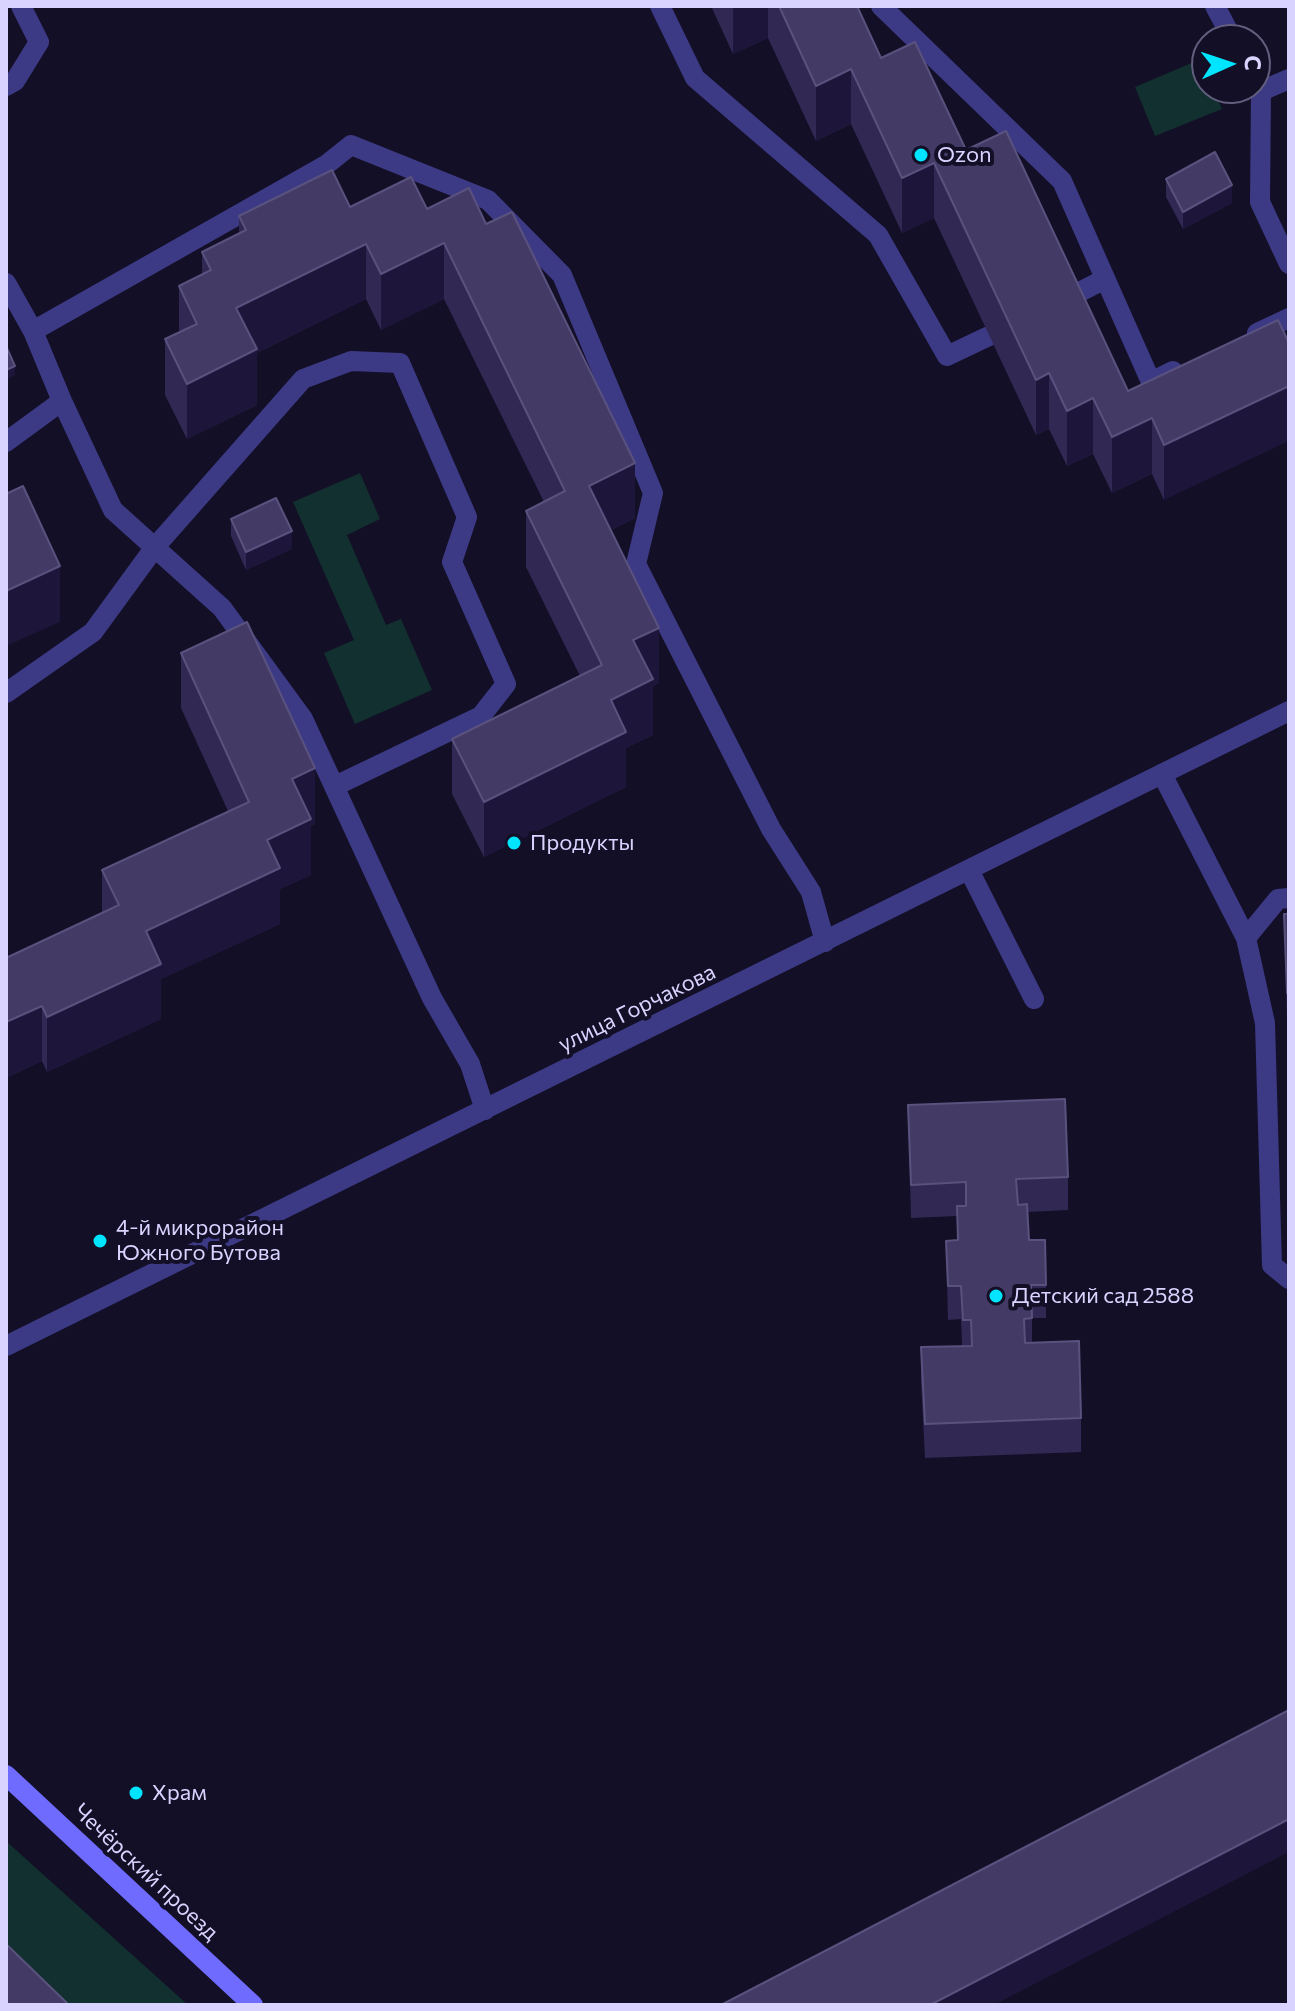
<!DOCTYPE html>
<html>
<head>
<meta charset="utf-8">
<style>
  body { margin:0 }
  #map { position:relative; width:1295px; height:2011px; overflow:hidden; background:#130f26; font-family:Commissioner,sans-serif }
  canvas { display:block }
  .frame { position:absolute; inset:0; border:8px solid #d9d4ff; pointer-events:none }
  .north { position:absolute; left:1191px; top:24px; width:80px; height:80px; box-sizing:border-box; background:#130f26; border:2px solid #625e7d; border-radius:50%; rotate:87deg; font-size:22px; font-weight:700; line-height:32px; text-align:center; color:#d9d4ff }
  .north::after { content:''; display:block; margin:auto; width:28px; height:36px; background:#00e5ff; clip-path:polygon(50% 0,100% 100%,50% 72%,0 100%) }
</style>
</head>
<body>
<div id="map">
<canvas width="1295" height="2011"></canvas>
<div class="frame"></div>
<div class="north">С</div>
</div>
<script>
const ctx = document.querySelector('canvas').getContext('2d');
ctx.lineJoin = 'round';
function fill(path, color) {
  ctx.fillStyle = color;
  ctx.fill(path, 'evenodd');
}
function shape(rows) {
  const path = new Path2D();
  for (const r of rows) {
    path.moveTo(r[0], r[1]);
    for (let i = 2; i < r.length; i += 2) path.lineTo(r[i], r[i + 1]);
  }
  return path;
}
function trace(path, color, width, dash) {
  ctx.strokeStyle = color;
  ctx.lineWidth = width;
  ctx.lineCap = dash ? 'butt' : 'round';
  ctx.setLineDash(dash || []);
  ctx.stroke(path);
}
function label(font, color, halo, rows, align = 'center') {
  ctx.font = font + ' Commissioner,sans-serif';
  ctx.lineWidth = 8;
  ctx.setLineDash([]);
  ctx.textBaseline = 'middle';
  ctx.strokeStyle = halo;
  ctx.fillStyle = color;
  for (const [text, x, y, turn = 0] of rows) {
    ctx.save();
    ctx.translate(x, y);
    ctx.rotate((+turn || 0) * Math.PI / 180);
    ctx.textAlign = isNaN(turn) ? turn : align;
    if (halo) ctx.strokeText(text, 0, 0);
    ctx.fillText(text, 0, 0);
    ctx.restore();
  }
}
fill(shape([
  [1201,59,1207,74,1207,88,1213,88,1222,109,1155,136,1135,87],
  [360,473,380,519,347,535,386,625,401,619,432,690,355,724,324,653,354,640,293,502],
  [6,1841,188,2005,6,2005]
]), '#12302f');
trace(shape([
  [660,6,695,78,878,235,947,356,989,336],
  [881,6,1062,181,1151,382,1173,371],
  [1215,6,1233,40],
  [1255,80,1261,91,1260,202,1289,264],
  [6,86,15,81,39,42,21,6],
  [1261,91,1289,79],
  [6,283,33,331],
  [1060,302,1105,279],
  [1257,333,1289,318],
  [6,442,62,401],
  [6,693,93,632,155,547,303,379,351,361,400,363,467,517,452,562,506,684,481,716,335,786],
  [1162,774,1246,938],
  [969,870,1034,999],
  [1289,898,1278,899,1246,938,1265,1023,1272,1265,1289,1279],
  [485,1110,470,1064,432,998,303,719,222,608,113,510,62,401,33,331,326,165,351,145,488,200,562,275,653,493,636,564,771,829,811,892,825,942]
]), '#3d3a85', 20);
trace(shape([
  [6,1346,1289,711]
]), '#3d3a85', 20);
trace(shape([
  [6,1775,253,2005]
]), '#6f6bff', 20);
fill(shape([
  [711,6,857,6,881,58,966,150,1128,391,1278,320,1164,500,1152,474,1112,493,1093,454,1067,466,1049,429,1036,435,934,218,902,233,851,124,816,141,768,38,733,54],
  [1166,179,1232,203,1183,229,1166,197],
  [350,207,427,209,635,518,611,530,659,683,653,686,653,735,626,748,626,787,484,857,452,794,452,739,580,676,526,567,526,511,544,502,444,299,381,330,366,299,257,353,257,405,187,439,165,395,165,339,179,333,179,286,202,274,202,252,239,234,239,216],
  [231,519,292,549,246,570,231,536],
  [181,653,315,824,311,826,311,875,280,889,280,924,161,979,161,1019,47,1072,42,1061,6,1078,6,958,102,913,102,870,228,811,181,708],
  [1284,914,1289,914,1289,1019,1287,1019],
  [908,1105,1068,1177,1068,1210,1027,1212,1029,1240,1046,1285,1046,1318,1032,1318,1032,1342,1081,1418,1081,1452,925,1458,921,1381,921,1347,962,1346,961,1319,948,1320,946,1241,957,1240,957,1216,911,1218]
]), '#312854');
fill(shape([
  [6,6,7,6,6,37],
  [733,6,768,6,768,38,733,54],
  [851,69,851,124,816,141,816,86],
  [934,163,934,218,902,233,902,178],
  [1232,185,1232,203,1183,229,1183,212],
  [444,243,444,299,381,330,381,274],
  [366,244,366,299,257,353,257,405,187,439,187,384,236,308],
  [15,366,15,375,6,380,6,370],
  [1049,373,1049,429,1036,435,1036,380],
  [1289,386,1289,441,1164,500,1164,445],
  [1093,398,1093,454,1067,466,1067,411],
  [1152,418,1152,474,1112,493,1112,437],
  [635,463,635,518,589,541,589,486],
  [292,531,292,549,246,570,246,552],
  [60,566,60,622,6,646,6,591],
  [659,628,659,683,653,686,653,735,626,748,626,787,484,857,484,802,611,700,633,640],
  [315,768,315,824,311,826,311,875,280,889,280,924,161,979,161,1019,47,1072,47,1017,146,931,267,840,292,779],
  [42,1006,42,1061,6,1078,6,1022],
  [1289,1819,1289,1852,994,2005,930,2005]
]), '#1d163a');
const building = shape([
  [779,6,857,6,881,58,915,42,966,150,1006,131,1128,391,1278,320,1289,343,1289,386,1164,445,1152,418,1112,437,1093,398,1067,411,1049,373,1036,380,934,163,902,178,851,69,816,86,779,6],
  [1215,152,1232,185,1183,212,1166,179,1215,152],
  [332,170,350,207,411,177,427,209,469,188,486,224,512,212,635,463,589,486,659,628,633,640,653,679,611,700,626,732,484,802,452,739,602,665,526,511,565,491,444,243,381,274,366,244,236,308,257,349,187,384,165,339,197,324,179,286,211,270,202,252,246,230,239,216,332,170],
  [6,346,15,366,6,370,6,346],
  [23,486,60,566,6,591,6,494,23,486],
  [276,498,292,531,246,552,231,519,276,498],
  [247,622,315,768,292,779,311,819,267,840,280,868,146,931,161,964,47,1017,42,1006,6,1022,6,958,119,905,102,870,249,802,181,653,247,622],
  [1284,914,1289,914,1289,993,1287,993,1284,914],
  [1065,1099,1068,1177,1016,1179,1018,1205,1027,1204,1029,1240,1045,1240,1046,1285,1031,1285,1032,1318,1024,1319,1025,1343,1079,1341,1081,1418,925,1424,921,1347,972,1346,971,1320,963,1320,961,1286,948,1286,946,1241,958,1240,957,1206,966,1206,966,1182,911,1185,908,1105,1065,1099],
  [1289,1710,1289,1819,930,2005,721,2005,1289,1710],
  [6,1944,69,2005,6,2005,6,1944]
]);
fill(building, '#433a66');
trace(building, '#5a527e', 2);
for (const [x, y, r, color] of [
  [921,155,8,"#00e5ff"],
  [514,843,8,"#00e5ff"],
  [100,1241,8,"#00e5ff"],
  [996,1296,8,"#00e5ff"],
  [136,1793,8,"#00e5ff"]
]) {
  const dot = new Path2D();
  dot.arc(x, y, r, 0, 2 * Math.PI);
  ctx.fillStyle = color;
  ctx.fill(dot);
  trace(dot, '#130f26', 3);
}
label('22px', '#d9d4ff', '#130f26', [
  ["Ozon",937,155],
  ["Продукты",530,843],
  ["4-й микрорайон",116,1228],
  ["Южного Бутова",116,1253],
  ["Детский сад 2588",1012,1296],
  ["Храм",152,1793]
], 'left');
label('22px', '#d9d4ff', '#130f26', [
  ["улица Горчакова",637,1008,-26],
  ["Чечёрский проезд",146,1872,43]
]);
</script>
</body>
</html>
